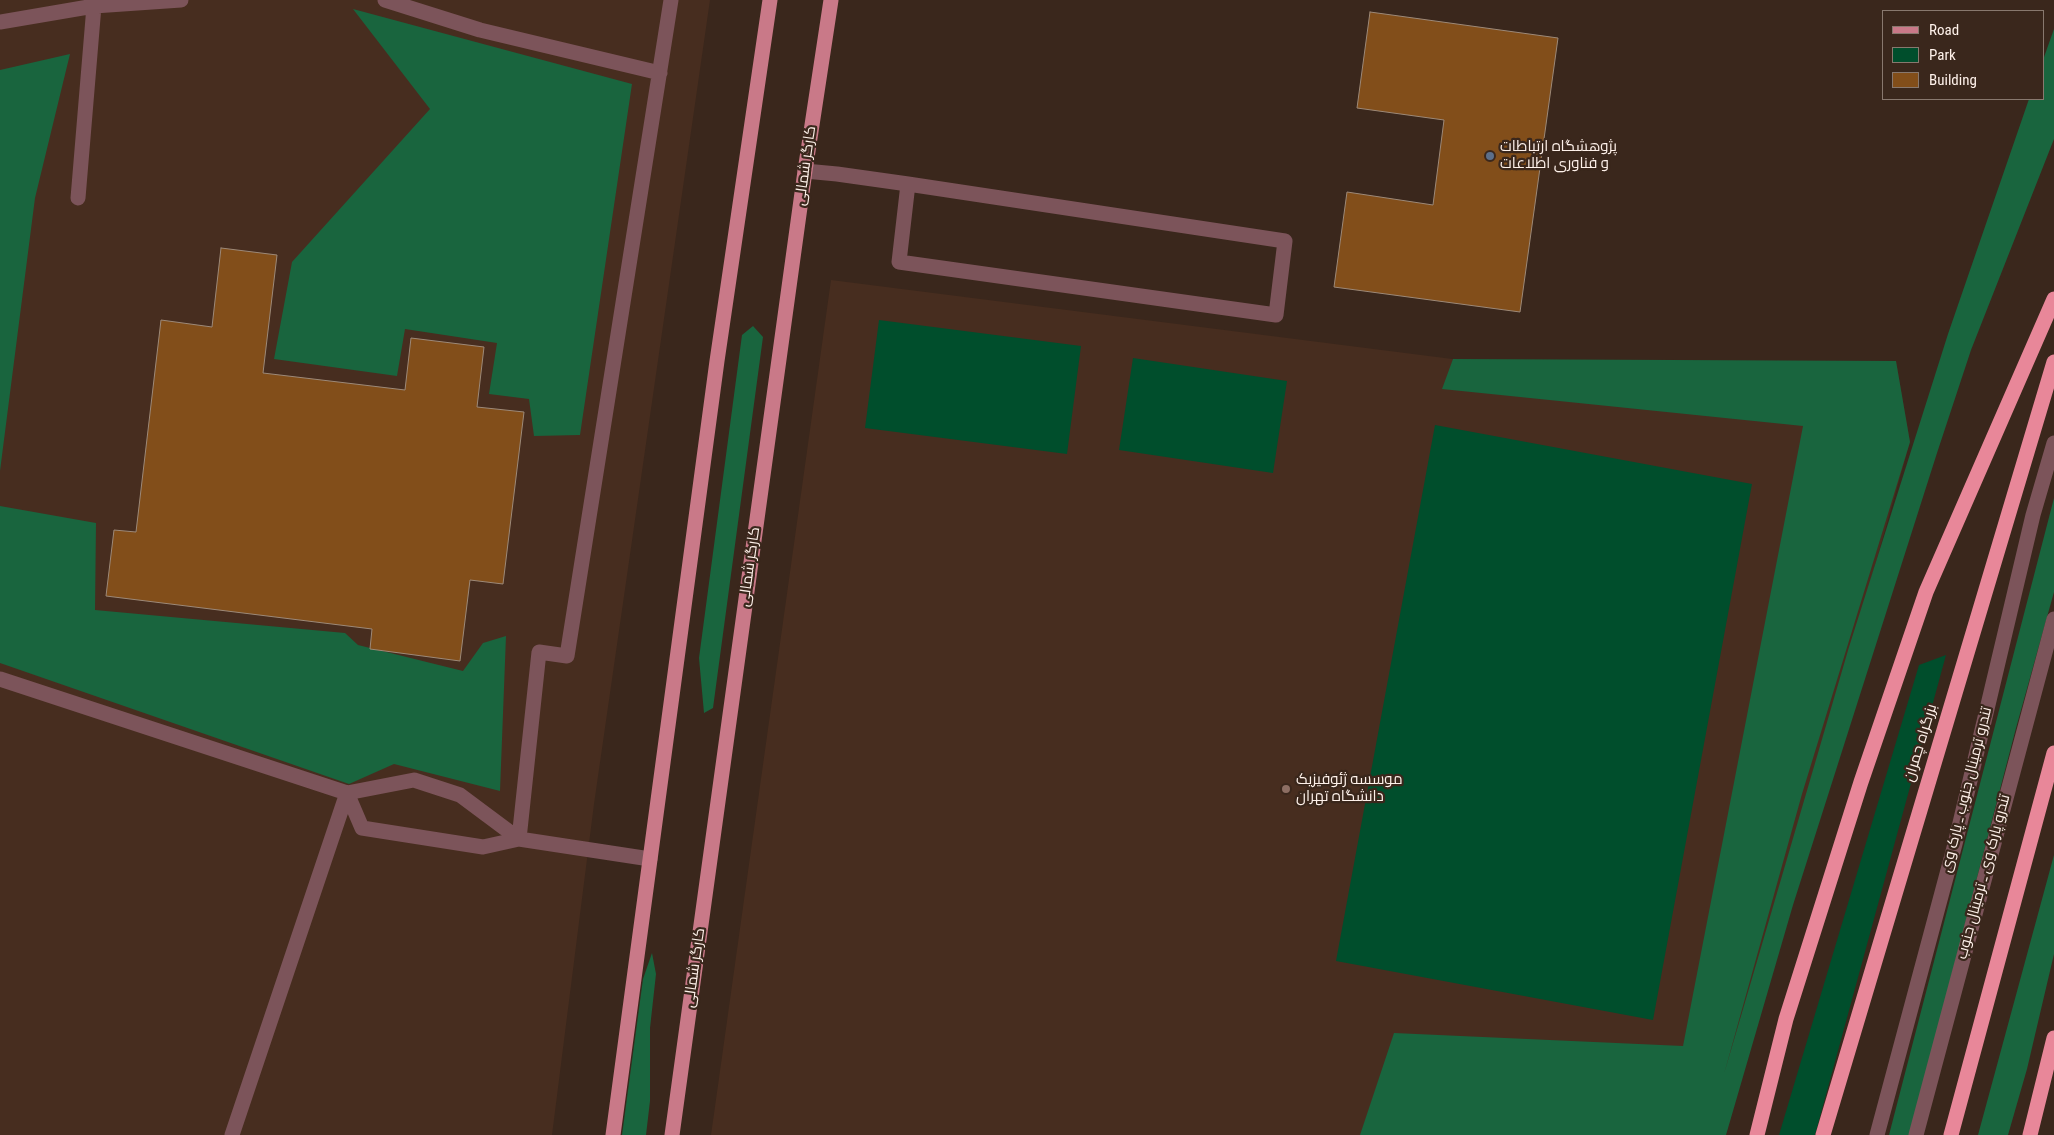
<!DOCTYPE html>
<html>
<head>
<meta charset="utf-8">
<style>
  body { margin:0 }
  #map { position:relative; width:2054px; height:1135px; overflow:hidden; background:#3a271c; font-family:"Roboto Condensed",sans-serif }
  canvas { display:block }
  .legend { position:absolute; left:1882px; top:10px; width:162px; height:90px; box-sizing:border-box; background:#3a271c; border:1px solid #88786e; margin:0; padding:6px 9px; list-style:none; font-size:15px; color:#fef1ea }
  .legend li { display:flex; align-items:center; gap:10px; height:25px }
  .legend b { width:25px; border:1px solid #88786e }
</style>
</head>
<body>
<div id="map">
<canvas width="2054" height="1135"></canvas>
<ul class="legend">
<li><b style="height:6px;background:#c97988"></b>Road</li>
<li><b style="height:14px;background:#004e2c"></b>Park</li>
<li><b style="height:14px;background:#824e1a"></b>Building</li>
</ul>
</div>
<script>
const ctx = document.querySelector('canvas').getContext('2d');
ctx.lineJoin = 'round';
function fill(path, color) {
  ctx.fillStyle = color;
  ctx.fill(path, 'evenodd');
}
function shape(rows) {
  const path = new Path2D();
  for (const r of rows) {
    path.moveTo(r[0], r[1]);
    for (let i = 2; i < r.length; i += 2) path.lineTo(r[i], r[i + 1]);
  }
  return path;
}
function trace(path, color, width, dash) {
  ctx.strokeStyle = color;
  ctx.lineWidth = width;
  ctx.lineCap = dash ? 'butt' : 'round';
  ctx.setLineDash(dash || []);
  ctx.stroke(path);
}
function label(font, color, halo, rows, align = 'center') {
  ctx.font = font + ' "Roboto Condensed",Cairo,sans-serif';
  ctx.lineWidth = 4.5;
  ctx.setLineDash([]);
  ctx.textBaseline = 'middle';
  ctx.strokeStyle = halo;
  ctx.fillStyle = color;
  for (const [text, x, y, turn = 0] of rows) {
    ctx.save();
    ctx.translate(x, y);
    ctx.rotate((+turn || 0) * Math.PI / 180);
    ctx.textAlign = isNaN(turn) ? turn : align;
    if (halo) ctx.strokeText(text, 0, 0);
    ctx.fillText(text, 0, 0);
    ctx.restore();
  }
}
fill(shape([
  [0,0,710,0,594,804,552,1135,0,1135],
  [831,280,1531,369,1896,361,1910,442,1714,1135,711,1135]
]), '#472d1f');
fill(shape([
  [879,320,1081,346,1067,454,865,428],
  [1133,358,1287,381,1273,473,1119,450],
  [1435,425,1752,484,1653,1020,1336,961],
  [1946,655,1815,1135,1779,1135,1919,665]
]), '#004e2c');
fill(shape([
  [353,9,632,84,580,435,534,436,529,399,489,394,497,343,405,329,397,376,274,359,292,262,430,109],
  [2054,29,2054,139,1971,350,1937,453,1793,905,1726,1135,1360,1135,1394,1033,1683,1046,1803,426,1442,389,1453,359,1896,361,1910,442,1802,794,1724,1074,1849,647,1948,334,2029,99,2043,99,2043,60],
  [70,54,35,198,0,471,0,70],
  [753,326,763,337,713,708,704,713,699,658,742,335],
  [2054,498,2054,592,2016,728,1910,1135,1889,1135],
  [0,506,96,523,95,610,345,633,358,645,463,671,483,643,506,636,500,791,394,764,349,784,0,663],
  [2054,855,2054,954,2027,1069,2008,1135,1978,1135],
  [652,953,656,974,650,1028,650,1101,646,1135,622,1135,643,979]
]), '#19653e');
const building = shape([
  [1370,12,1558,38,1520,312,1334,287,1347,192,1433,205,1444,120,1357,108,1370,12],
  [221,248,277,255,263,373,405,390,411,338,484,347,477,407,524,412,503,584,470,580,460,661,370,649,372,629,106,596,114,530,136,532,161,320,212,327,221,248]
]);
fill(building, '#824e1a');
trace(building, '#9d8978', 1);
trace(shape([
  [385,0,480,30,660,73],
  [0,22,94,6,181,0],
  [805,171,837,174,908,184,1285,241,1276,315,899,262,908,184],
  [78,198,94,6],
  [0,679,347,793,232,1135],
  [519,839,539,652,567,656,671,0],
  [519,839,460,795,414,780,347,793,362,828,483,847,519,839,650,859],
  [1877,1135,1955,844,2033,515,2054,443],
  [1916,1135,2054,619]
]), '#7c545a', 15);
trace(shape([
  [613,1135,717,361,770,0],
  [672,1135,805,171,831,0]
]), '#c97988', 15);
trace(shape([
  [1757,1135,1786,1019,1861,782,1926,592,2054,299],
  [1823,1135,2054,362],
  [1951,1135,2054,753],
  [2030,1135,2054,1038]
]), '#e88799', 15);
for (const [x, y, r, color] of [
  [1490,156,5,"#5c6f8a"],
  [1286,789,5,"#8d6e63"]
]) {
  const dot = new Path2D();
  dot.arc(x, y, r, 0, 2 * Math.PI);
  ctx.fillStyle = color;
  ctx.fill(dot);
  trace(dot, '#3a271c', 2);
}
label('15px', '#fef1ea', '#3a271c', [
  ["پژوهشگاه ارتباطات",1500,147],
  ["و فناوری اطلاعات",1500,164],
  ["موسسه ژئوفیزیک",1296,780],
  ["دانشگاه تهران",1296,797]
], 'left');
label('15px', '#fef1ea', '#3a271c', [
  ["کارگر شمالی",806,166,-82],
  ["کارگر شمالی",750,567,-82],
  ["بزرگراه چمران",1921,743,-73],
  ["تندرو ترمینال جنوب ـ پارک وی",1967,790,-76],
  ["تندرو پارک وی ـ ترمینال جنوب",1984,877,-75],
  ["کارگر شمالی",695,968,-82]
]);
</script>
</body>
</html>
